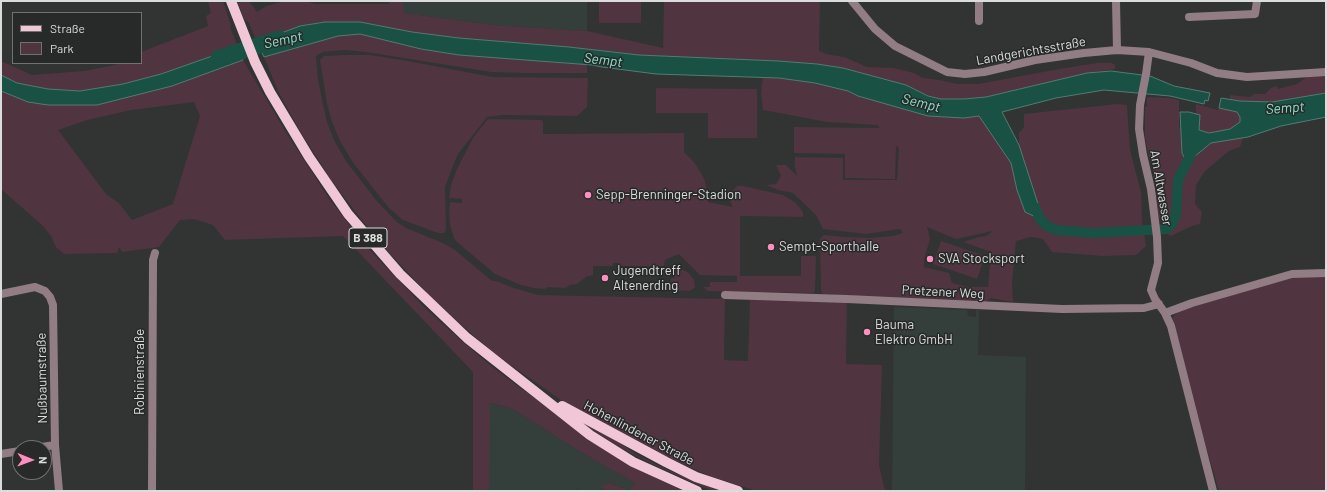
<!DOCTYPE html>
<html>
<head>
<meta charset="utf-8">
<style>
  body { margin:0 }
  #map { position:relative; width:1327px; height:492px; overflow:hidden; background:#313433; font-family:Barlow,sans-serif }
  canvas { display:block }
  .frame { position:absolute; inset:0; border:2px solid #dbdddc; pointer-events:none }
  .legend { position:absolute; left:12px; top:12px; width:130px; height:52px; box-sizing:border-box; background:#272a29; border:1px solid #6f7271; margin:0; padding:5px 7px; list-style:none; font-size:12px; color:#dbdddc }
  .legend li { display:flex; align-items:center; gap:8px; height:20px }
  .legend b { width:20px; border:1px solid #6f7271 }
  .north { position:absolute; left:12px; top:440px; width:40px; height:40px; box-sizing:border-box; background:#272a29; border:1px solid #6f7271; border-radius:50%; rotate:91deg; font-size:11px; font-weight:700; line-height:16px; text-align:center; color:#dbdddc }
  .north::after { content:''; display:block; margin:auto; width:14px; height:18px; background:#fd8ebf; clip-path:polygon(50% 0,100% 100%,50% 72%,0 100%) }
</style>
</head>
<body>
<div id="map">
<canvas width="1327" height="492"></canvas>
<div class="frame"></div>
<ul class="legend">
<li><b style="height:5px;background:#f1c7d7"></b>Straße</li>
<li><b style="height:11px;background:#503440"></b>Park</li>
</ul>
<div class="north">N</div>
</div>
<script>
const ctx = document.querySelector('canvas').getContext('2d');
ctx.lineJoin = 'round';
function fill(path, color) {
  ctx.fillStyle = color;
  ctx.fill(path, 'evenodd');
}
function shape(rows) {
  const path = new Path2D();
  for (const r of rows) {
    path.moveTo(r[0], r[1]);
    for (let i = 2; i < r.length; i += 2) path.lineTo(r[i], r[i + 1]);
  }
  return path;
}
function trace(path, color, width, dash) {
  ctx.strokeStyle = color;
  ctx.lineWidth = width;
  ctx.lineCap = dash ? 'butt' : 'round';
  ctx.setLineDash(dash || []);
  ctx.stroke(path);
}
function label(font, color, halo, rows, align = 'center') {
  ctx.font = font + ' Barlow,sans-serif';
  ctx.lineWidth = 3;
  ctx.setLineDash([]);
  ctx.textBaseline = 'middle';
  ctx.strokeStyle = halo;
  ctx.fillStyle = color;
  for (const [text, x, y, turn = 0] of rows) {
    ctx.save();
    ctx.translate(x, y);
    ctx.rotate((+turn || 0) * Math.PI / 180);
    ctx.textAlign = isNaN(turn) ? turn : align;
    if (halo) ctx.strokeText(text, 0, 0);
    ctx.fillText(text, 0, 0);
    ctx.restore();
  }
}
fill(shape([
  [403,1,587,1,587,31,493,25,403,13],
  [894,307,967,310,968,316,976,317,976,310,979,310,978,355,1026,357,1025,491,892,491],
  [489,403,511,408,579,451,635,483,629,490,609,483,601,486,604,491,581,491,579,489,570,491,489,491]
]), '#343f3b');
fill(shape([
  [208,1,223,1,231,26,230,27,238,47,161,74,123,84,80,91,48,89,17,83,1,75,1,61,32,75,84,71,115,65,119,63,141,63,141,52,208,26,206,16,211,13],
  [237,1,249,1,257,12,266,6,281,2,296,1,306,1,315,4,389,4,389,1,403,1,404,13,493,25,587,31,663,48,664,1,820,1,819,51,826,54,844,57,867,67,893,68,914,73,923,78,939,80,958,84,978,84,1059,69,1097,63,1112,63,1115,65,1115,69,1087,73,986,97,964,99,941,99,928,96,906,85,843,68,817,64,778,61,639,55,569,47,459,38,412,32,360,22,325,22,300,26,257,42,249,23,244,19],
  [599,1,641,1,641,23,599,23],
  [360,34,421,49,459,55,587,64,587,73,524,73,491,72,366,52,344,50,323,52,316,56,318,80,323,104,327,122,334,140,346,161,376,200,397,222,406,228,443,243,455,250,492,281,496,281,514,288,538,295,725,299,724,360,748,361,750,300,847,302,846,364,882,365,879,465,885,491,757,491,712,477,635,443,567,404,522,373,490,350,455,319,428,294,381,244,361,219,332,181,301,133,278,91,264,57,338,36],
  [344,55,370,55,402,60,493,77,588,78,587,107,577,116,504,115,487,117,458,154,454,163,445,187,446,230,444,233,438,233,403,220,389,208,354,164,340,141,332,122,327,104,320,60,324,56],
  [243,60,287,134,330,200,365,245,424,307,465,344,496,370,596,443,633,467,684,491,604,491,601,486,609,483,629,490,635,483,579,451,511,408,490,403,489,491,473,491,473,372,343,236,225,240,213,225,194,219,180,220,159,247,122,252,119,247,117,253,64,254,56,247,51,236,43,226,1,189,1,91,28,102,97,105,172,86],
  [194,102,200,116,173,204,132,220,119,203,106,194,58,130,87,120,132,110],
  [1326,75,1326,93,1272,102,1240,101,1230,99,1230,95,1250,97,1254,94,1265,94,1271,88,1277,86,1278,89,1297,84,1308,76],
  [763,76,815,83,848,91,858,96,928,116,964,118,979,116,1011,163,1017,190,1040,219,1040,210,1019,145,1019,133,1024,127,1024,114,1117,104,1127,105,1130,150,1141,192,1142,221,1146,246,1136,255,1104,256,1052,252,1043,239,1031,237,1016,241,1012,283,1013,302,991,298,983,304,823,294,821,291,820,239,824,235,844,237,870,238,892,236,903,233,900,229,866,234,823,229,816,215,793,193,778,190,766,185,776,184,781,176,776,165,786,165,797,176,795,166,795,157,843,158,843,180,897,180,899,148,896,146,895,179,845,178,845,154,794,153,794,127,880,128,877,125,827,122,763,110,761,94],
  [927,227,956,239,993,231,986,236,979,237,963,242,991,252,988,287,967,287,952,283,949,273,924,267,924,259,930,239],
  [656,88,757,89,757,138,708,138,708,113,656,113],
  [1147,97,1169,98,1179,100,1179,127,1181,128,1182,153,1185,159,1194,157,1211,143,1243,138,1240,147,1229,151,1205,171,1196,185,1195,204,1202,212,1200,224,1192,226,1171,236,1164,232,1158,213,1155,181,1145,138,1145,107,1147,106],
  [1196,104,1218,110,1219,108,1237,112,1240,117,1240,123,1230,129,1209,133,1199,130,1200,115,1196,114],
  [488,119,541,120,543,121,543,134,684,133,684,152,694,162,700,171,705,181,708,202,733,207,730,201,731,193,737,186,743,186,783,195,796,203,803,212,803,217,740,216,740,276,801,276,801,256,816,256,815,291,813,293,708,291,703,287,710,287,710,282,737,282,737,276,700,275,679,254,665,260,664,266,619,266,618,263,613,263,613,266,593,266,593,275,585,277,585,278,577,284,570,285,566,288,548,287,545,289,533,288,521,285,495,274,457,242,454,238,450,225,449,210,450,202,462,203,462,199,449,198,451,185,457,169,473,138],
  [941,241,985,256,977,279,933,264],
  [675,270,684,270,689,273,694,280,695,287,690,291,671,290,671,278,675,278],
  [1326,276,1326,491,1219,491,1185,374,1172,319,1173,317,1180,310,1294,277],
  [574,418,616,440,637,455,666,469,720,491,712,491,650,463,621,448]
]), '#503440');
const water = shape([
  [325,22,360,22,412,32,459,38,569,47,639,55,778,61,817,64,843,68,906,85,928,96,941,99,964,99,986,97,1087,73,1111,71,1150,76,1174,86,1210,93,1208,101,1205,100,1204,104,1170,96,1104,90,1056,98,1002,112,1019,145,1040,210,1040,219,1025,212,1017,190,1011,163,979,116,964,118,928,116,858,96,848,91,815,83,779,78,656,74,602,67,592,65,459,55,421,49,360,34,338,36,264,57,257,42,300,26,325,22],
  [238,47,243,60,172,86,97,105,48,105,28,102,1,91,1,75,17,83,48,89,80,91,123,84,161,74,238,47],
  [1326,93,1326,117,1281,126,1248,137,1211,143,1194,157,1185,159,1182,153,1180,112,1189,112,1200,115,1199,130,1209,133,1230,129,1240,122,1240,117,1237,112,1219,108,1221,98,1240,101,1272,102,1326,93]
]);
fill(water, '#1a5145');
trace(water, '#547b72', 1);
trace(shape([
  [1035,207,1040,219,1047,226,1056,230,1093,233,1166,229,1172,224,1176,215,1178,180,1195,146]
]), '#1a5145', 10);
trace(shape([
  [219,58,279,39]
]), '#1a5145', 17);
trace(shape([
  [852,1,875,29,895,46,947,72,965,74,984,72,1035,60,1084,53,1117,50,1149,52,1191,63,1217,73,1247,77,1326,72],
  [979,1,979,21],
  [1116,1,1117,50],
  [1189,17,1255,14,1257,1],
  [1149,52,1146,74,1140,105,1139,129,1143,155,1151,189,1157,237,1158,263,1151,290,1155,299,1165,313,1171,326,1213,491],
  [1,294,35,287,45,291,50,297,53,305,55,445,59,491],
  [725,295,847,299,1062,309,1144,308,1159,304],
  [1165,313,1192,303,1292,274,1326,273],
  [35,448,55,445],
  [1,454,20,451],
  [152,491,153,260,155,253]
]), '#927d85', 8);
trace(shape([
  [231,1,255,62,270,92,309,157,348,214,400,274,467,338,590,435,633,462,697,491],
  [562,406,666,462,696,477,738,491]
]), '#f1c7d7', 10);
for (const [x, y, r, color] of [
  [588,195,4,"#fd8ebf"],
  [771,247,4,"#fd8ebf"],
  [930,259,4,"#fd8ebf"],
  [605,278,4,"#fd8ebf"],
  [867,332,4,"#fd8ebf"]
]) {
  const dot = new Path2D();
  dot.arc(x, y, r, 0, 2 * Math.PI);
  ctx.fillStyle = color;
  ctx.fill(dot);
  trace(dot, '#272a29', 1.5);
}
for (const [x, y, w] of [
  [368,238,38]
]) {
  const box = new Path2D();
  box.roundRect(x - w / 2, y - 10, w, 20, 3);
  ctx.fillStyle = '#272a29';
  ctx.fill(box);
  trace(box, '#dbdddc', 1);
}
label('bold 12px', '#dbdddc', null, [
  ["B 388",368,238]
]);
label('13px', '#dbdddc', '#272a29', [
  ["Landgerichtsstraße",1031,51,-10],
  ["Am Altwasser",1161,188,80],
  ["Pretzener Weg",943,292,3],
  ["Robinienstraße",140,372,-90],
  ["Nußbaumstraße",42,378,-91],
  ["Hohenlindener Straße",639,433,28]
]);
label('13px', '#dbdddc', '#272a29', [
  ["Sepp-Brenninger-Stadion",596,195],
  ["Sempt-Sporthalle",779,247],
  ["SVA Stocksport",938,259],
  ["Jugendtreff",613,271],
  ["Altenerding",613,286],
  ["Bauma",875,325],
  ["Elektro GmbH",875,340]
], 'left');
label('italic 14px', '#88e0c9', '#272a29', [
  ["Sempt",283,40,-12],
  ["Sempt",603,60,7],
  ["Sempt",921,103,14],
  ["Sempt",1285,108,-4]
]);
</script>
</body>
</html>
